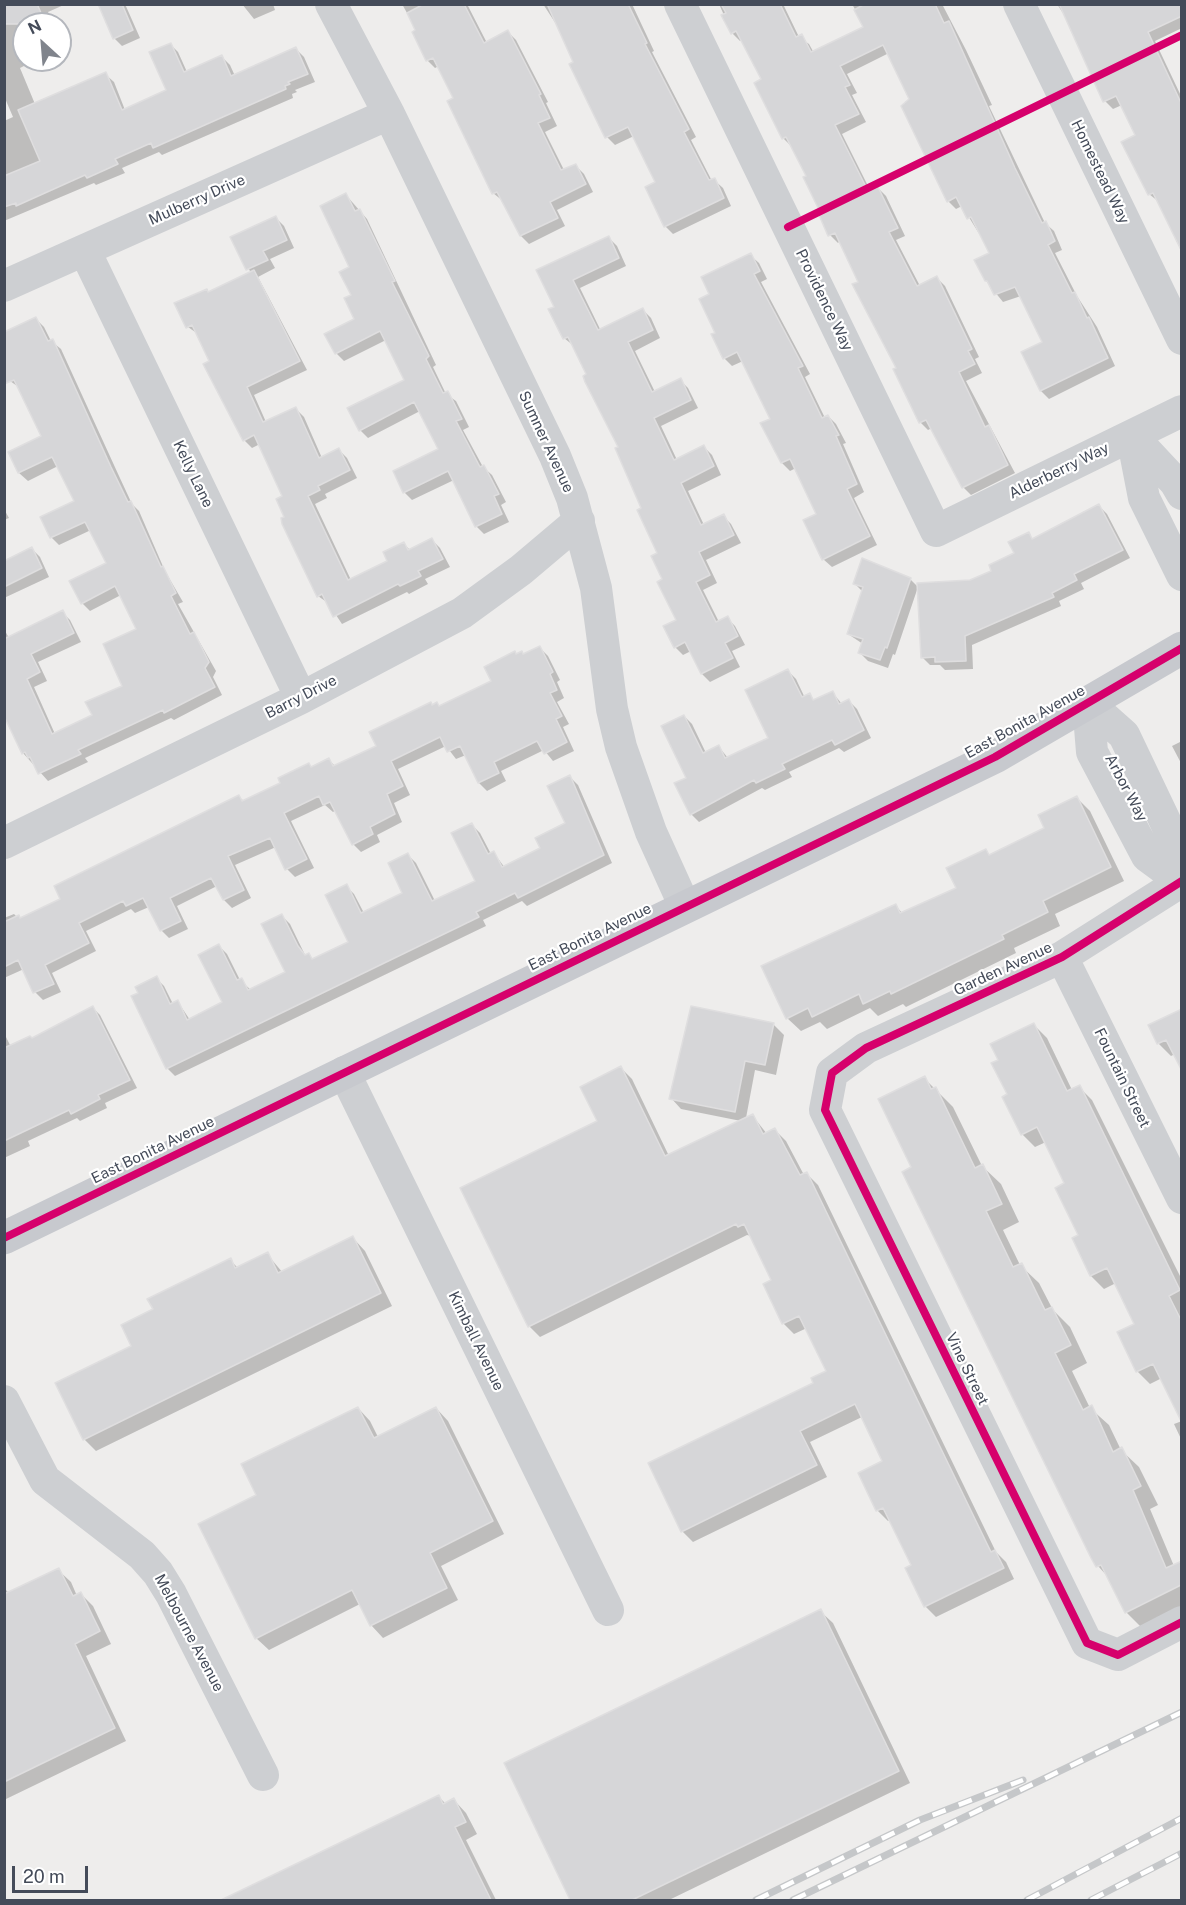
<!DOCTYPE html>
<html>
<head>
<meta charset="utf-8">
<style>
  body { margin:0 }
  #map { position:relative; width:1186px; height:1905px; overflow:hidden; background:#eeedec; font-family:"Public Sans",sans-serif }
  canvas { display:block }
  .frame { position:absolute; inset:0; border:6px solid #444b59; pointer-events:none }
  .north { position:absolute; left:12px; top:12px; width:60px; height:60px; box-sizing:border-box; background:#fff; border:2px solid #b4b7bd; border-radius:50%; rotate:334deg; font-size:16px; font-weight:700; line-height:24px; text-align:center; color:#444b59 }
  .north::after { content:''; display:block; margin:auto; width:21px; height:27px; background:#80848c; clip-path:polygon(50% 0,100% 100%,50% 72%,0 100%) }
  .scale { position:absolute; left:12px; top:1866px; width:76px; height:27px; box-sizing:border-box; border:3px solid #444b59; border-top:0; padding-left:8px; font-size:18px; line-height:21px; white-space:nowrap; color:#444b59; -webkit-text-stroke:4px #fff; paint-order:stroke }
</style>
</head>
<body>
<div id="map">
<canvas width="1186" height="1905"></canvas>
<div class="frame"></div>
<div class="north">N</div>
<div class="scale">20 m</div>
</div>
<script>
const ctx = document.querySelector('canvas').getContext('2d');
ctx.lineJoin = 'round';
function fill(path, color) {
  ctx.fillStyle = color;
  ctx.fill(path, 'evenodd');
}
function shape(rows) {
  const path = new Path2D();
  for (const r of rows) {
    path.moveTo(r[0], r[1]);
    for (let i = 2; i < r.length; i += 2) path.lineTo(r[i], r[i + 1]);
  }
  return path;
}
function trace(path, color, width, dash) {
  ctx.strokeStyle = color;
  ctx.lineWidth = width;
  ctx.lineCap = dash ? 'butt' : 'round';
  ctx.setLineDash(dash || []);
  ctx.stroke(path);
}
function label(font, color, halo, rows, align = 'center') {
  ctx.font = font + ' "Public Sans",sans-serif';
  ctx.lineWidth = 4.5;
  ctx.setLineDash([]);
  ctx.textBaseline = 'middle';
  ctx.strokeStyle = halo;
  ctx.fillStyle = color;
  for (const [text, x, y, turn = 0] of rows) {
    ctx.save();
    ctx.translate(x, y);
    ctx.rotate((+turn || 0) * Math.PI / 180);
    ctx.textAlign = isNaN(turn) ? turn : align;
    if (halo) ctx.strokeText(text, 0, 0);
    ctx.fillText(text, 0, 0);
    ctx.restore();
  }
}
fill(shape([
  [4,4,66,4,48,12,54,24,24,24,24,55,20,57,24,66,20,68,35,104,105,74,114,82,125,110,168,91,170,44,178,52,187,72,222,57,230,65,235,76,296,49,304,57,315,82,295,90,297,92,292,94,293,98,162,155,159,152,122,168,125,173,96,185,94,183,4,221,4,121,13,117,4,96],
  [98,4,125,4,140,38,122,46,114,38],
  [242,4,273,4,275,10,254,19],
  [402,4,471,4,468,6,487,43,508,32,516,40,548,102,546,103,557,126,545,132,564,170,576,166,584,174,593,192,557,210,565,226,529,244,521,236,503,201,493,193,455,99,439,66,435,68,427,60,417,31],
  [543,4,632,4,654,51,652,52,696,137,691,140,712,181,714,180,723,188,731,206,673,234,665,226,657,183,634,136,615,145,607,137,558,27],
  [719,4,783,4,799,37,809,44,814,53,865,27,852,4,942,4,966,50,992,105,989,106,1045,223,1054,231,1062,250,1055,253,1077,296,1097,327,1115,366,1049,399,1041,391,1023,353,1044,342,1021,296,1003,302,986,281,991,253,962,206,956,209,948,201,911,99,889,53,847,74,857,93,852,95,866,122,842,134,871,192,878,188,886,196,905,236,896,240,920,286,937,278,945,286,979,357,975,359,982,373,966,381,1015,473,971,495,963,487,932,428,928,430,920,422,860,282,840,241,838,243,830,235,808,176,791,146,783,138,763,80,742,40,740,41,732,33],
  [1057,4,1182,4,1182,28,1155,41,1182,98,1182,253,1159,202,1149,194,1137,136,1122,105,1113,109,1105,101,1068,21],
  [346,195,367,219,436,365,433,367,446,394,456,401,469,427,463,430,483,467,492,475,506,502,501,505,509,522,484,534,476,526,454,480,412,500,404,492,440,450,420,411,368,438,360,430,406,380,386,340,344,361,336,353,356,319],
  [276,218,284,226,294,248,270,259,275,268,258,277,307,370,254,395,266,422,296,409,304,417,322,458,339,450,347,458,357,478,325,494,327,498,315,504,351,580,389,561,404,544,410,550,432,540,440,548,450,567,425,579,428,584,409,594,407,592,342,624,328,603,318,596,286,517,284,496,260,444,252,448,244,440,198,334,188,327,209,294,251,273,232,237],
  [609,238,617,246,626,266,580,288,601,331,643,310,651,318,660,338,635,351,655,392,680,380,688,388,698,408,661,426,677,460,704,447,712,455,721,475,688,491,704,525,723,516,731,524,741,543,706,560,717,583,703,590,719,622,727,618,735,626,745,645,732,651,740,667,710,682,702,674,691,651,683,655,675,647,678,620,643,508,589,375,574,346,564,338,550,310,556,307,538,271],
  [750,255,759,263,767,279,761,282,810,374,805,377,825,418,828,416,836,424,846,443,843,444,864,492,854,498,877,545,832,567,823,559,818,514,796,468,790,471,782,463,772,419,743,361,732,366,724,358,717,333,711,294],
  [36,319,44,327,51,341,61,349,119,476,132,504,139,511,165,571,183,602,178,604,216,671,213,677,222,695,174,720,171,718,85,758,88,762,48,781,23,753,4,714,4,629,9,638,62,612,70,620,81,642,38,662,47,681,34,687,55,734,94,716,124,686,138,630,121,595,90,611,82,603,108,563,91,530,59,545,51,537,76,502,58,466,28,481,19,473,10,453,43,437,20,388,10,381],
  [1099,506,1107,514,1130,558,1081,583,1084,589,1059,601,1061,606,972,645,973,669,945,670,940,665,930,665,922,657,970,582,993,572,1016,554,1028,534,1034,540],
  [4,509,9,518,4,520],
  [32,549,40,557,49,577,4,598,4,562],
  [910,579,918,587,895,655,893,654,888,668,868,661,860,653,863,644,848,634,863,592,855,584],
  [540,648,548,656,560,680,557,682,564,698,557,702,569,724,563,727,574,751,553,761,544,750,501,771,506,781,487,791,479,783,466,755,456,759,446,746,398,769,410,795,394,803,402,822,377,835,380,842,361,852,353,844,336,810,333,812,325,805,291,821,314,868,295,877,287,869,276,847,235,865,251,898,232,908,224,900,217,886,177,906,188,929,169,938,161,930,149,907,135,913,131,909,86,931,96,951,52,973,61,992,43,1000,35,992,24,969,4,978,4,918,14,914,20,920,62,900,239,797,244,801,282,783,309,765,312,768,329,760,336,767,378,746,432,706,440,707,493,681,517,655,524,655],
  [788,671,796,679,805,698,810,695,815,701,832,692,842,704,849,701,857,709,871,738,844,752,839,748,789,772,792,777,765,790,762,788,699,822,691,814,684,716,692,724,706,753,719,747,728,758,770,739],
  [1182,741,1182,765,1172,746],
  [569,776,578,785,612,863,527,906,522,901,483,920,486,926,175,1076,167,1068,140,993,156,978,164,986,173,1004,178,1002,190,1020,224,1003,219,946,227,954,240,980,251,990,287,973,282,916,290,924,306,957,309,955,314,960,350,942,346,886,354,894,364,913,405,893,408,855,416,863,435,901,477,882,472,825,480,833,491,854,494,853,505,868,542,849,567,824],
  [1077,798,1090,811,1124,881,1055,914,1060,926,1014,948,1016,953,906,1007,903,1004,878,1016,870,1008,827,1029,820,1022,801,1031,787,1018,896,906,903,914,958,889,986,851,991,856,1046,829],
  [92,1007,100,1015,137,1088,105,1103,107,1108,80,1121,77,1118,28,1141,30,1146,4,1158,4,1033,11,1047,75,1019],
  [1182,1011,1175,1054,1171,1056,1158,1043],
  [773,1024,784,1035,776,1075,755,1070,746,1118,752,1115,767,1134,775,1130,786,1141,804,1175,807,1174,818,1185,996,1552,1006,1562,1014,1579,936,1617,925,1606,913,1566,890,1520,888,1521,877,1510,884,1461,862,1417,810,1442,827,1477,693,1542,682,1531,828,1372,807,1328,794,1334,783,1323,773,1281,751,1236,747,1235,540,1337,529,1326,599,1122,621,1068,632,1079,669,1156,741,1121,681,1109,671,1098],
  [1034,1025,1047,1038,1072,1090,1079,1087,1092,1100,1182,1280,1182,1420,1162,1378,1150,1384,1137,1371,1136,1325,1116,1283,1104,1289,1091,1276,1074,1239,1080,1236,1066,1184,1046,1142,1035,1147,1022,1134,1000,1060],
  [924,1078,953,1107,982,1166,1001,1184,1019,1222,1003,1230,1020,1265,1039,1283,1053,1310,1070,1327,1087,1363,1072,1371,1090,1408,1109,1425,1121,1450,1139,1467,1158,1505,1150,1509,1174,1566,1182,1567,1182,1611,1144,1630,1126,1612,1108,1577,1098,1566,913,1168],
  [353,1238,365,1251,392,1306,96,1451,84,1439,133,1347,230,1260,238,1268,267,1254,283,1273],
  [358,1408,370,1421,378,1437,436,1408,448,1421,504,1534,441,1566,458,1600,383,1638,371,1625,360,1604,269,1650,256,1638,258,1496],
  [1182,1421,1182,1441,1174,1424],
  [58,1570,71,1582,77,1596,81,1594,93,1606,111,1644,86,1656,126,1741,4,1800,4,1588,9,1593],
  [820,1611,833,1623,910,1783,669,1900,572,1900,506,1764],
  [439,1797,446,1804,454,1800,466,1813,477,1834,466,1840,496,1900,225,1900]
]), '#0003');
const building = shape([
  [4,4,37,4,46,24,4,24,4,4],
  [98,4,122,4,133,30,113,39,98,4],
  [424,4,464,4,484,43,508,30,541,94,539,95,550,118,538,123,561,170,576,164,586,184,550,202,558,218,520,236,497,192,492,194,447,101,453,98,433,58,426,61,412,32,415,30,407,13,424,4],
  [547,4,628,4,647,43,645,44,689,129,684,132,709,180,715,178,724,198,664,227,645,187,655,182,628,127,605,138,569,64,573,62,547,4],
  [721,4,780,4,796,37,802,34,811,52,863,27,854,10,865,4,935,4,944,23,949,21,1015,168,1042,223,1046,221,1055,241,1048,245,1072,293,1075,292,1087,318,1089,317,1108,358,1040,391,1021,352,1042,342,1015,287,994,295,987,281,985,281,974,260,989,253,971,217,967,219,956,197,947,202,901,106,909,99,883,45,840,66,850,85,845,87,859,114,835,125,868,191,878,187,898,228,889,232,917,286,937,276,972,349,968,351,975,364,959,372,985,427,989,425,1008,465,962,488,926,420,919,423,893,369,896,368,852,284,858,282,835,233,828,236,819,215,821,214,803,177,806,176,786,137,782,139,754,83,761,79,736,31,731,34,721,15,726,13,721,4],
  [1059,4,1182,4,1182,16,1148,32,1182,105,1182,252,1153,193,1148,195,1121,142,1135,135,1116,96,1103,102,1059,4],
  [171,43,184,72,222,55,231,76,296,47,308,74,288,82,290,84,285,86,286,89,153,148,151,143,115,159,118,164,87,178,85,175,16,206,16,203,4,207,4,176,40,161,18,110,106,72,122,110,166,90,149,52,171,43],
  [346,193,355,211,360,209,395,281,392,282,429,356,426,359,443,393,448,391,462,419,456,421,480,467,484,465,499,494,494,496,502,514,475,527,448,471,403,493,393,471,438,449,414,402,359,431,347,408,404,380,380,331,335,354,324,334,354,319,344,298,351,295,339,272,349,267,320,206,346,193],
  [276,216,287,240,263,251,268,260,246,270,230,237,276,216],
  [609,236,619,258,573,280,598,330,643,308,653,330,628,342,652,392,681,378,691,400,654,418,674,460,704,445,714,466,681,483,701,525,724,514,734,535,699,552,710,575,696,582,716,622,728,616,738,636,725,643,733,658,701,674,685,642,674,648,663,626,676,620,657,582,662,579,651,556,657,553,637,510,641,508,615,448,618,447,585,382,583,376,586,374,568,337,563,339,548,309,554,307,536,270,609,236],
  [751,253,760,271,754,274,803,366,798,368,822,418,828,415,839,435,836,436,857,484,847,489,870,536,822,560,803,520,816,514,790,459,781,463,760,423,770,419,737,352,723,359,711,334,715,333,699,299,709,294,701,277,751,253],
  [254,270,300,361,247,387,263,422,296,407,319,458,339,448,350,470,318,486,320,490,308,496,348,580,387,561,383,552,404,542,408,550,432,538,443,559,418,571,421,576,400,586,398,584,333,617,322,594,317,597,282,524,281,518,284,517,276,499,282,496,254,435,243,441,203,364,209,361,192,325,186,328,174,303,207,289,208,292,254,270],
  [36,317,48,341,53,339,111,467,128,502,131,501,161,567,163,566,176,593,171,596,190,634,194,632,209,662,205,668,215,687,164,713,163,710,78,750,81,754,38,774,30,757,28,758,25,752,22,754,4,716,4,639,63,610,74,633,31,654,40,672,27,679,52,734,92,715,85,702,122,686,103,644,136,629,115,586,81,604,69,581,106,563,85,522,50,538,40,517,74,501,52,457,18,473,8,452,41,436,14,380,4,384,4,332,36,317],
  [1099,504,1123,550,1074,574,1077,580,1052,593,1054,597,965,636,966,661,935,662,935,657,921,658,917,583,970,580,991,571,989,565,1014,553,1008,542,1029,532,1032,539,1099,504],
  [32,547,42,568,4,587,4,561,32,547],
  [862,558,911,578,887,648,885,647,880,660,858,653,863,639,847,634,863,587,853,584,862,558],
  [540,646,553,672,550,674,557,690,550,693,562,716,556,719,567,742,544,754,537,741,494,762,499,773,478,783,460,746,447,752,440,737,391,761,403,786,387,794,395,814,370,827,373,834,352,845,330,802,323,805,319,796,284,813,307,859,285,870,270,838,228,856,244,890,223,900,211,878,170,898,181,921,160,931,143,898,126,906,123,901,79,923,89,943,45,965,54,984,33,993,18,960,4,967,4,922,19,915,20,918,60,899,54,886,239,795,242,801,280,783,278,778,309,763,311,767,329,758,333,766,376,746,369,732,431,702,432,705,437,702,439,706,491,681,484,667,515,651,516,654,522,651,523,654,540,646],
  [788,669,802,697,810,693,813,700,833,691,839,704,849,699,864,730,835,745,832,740,782,764,785,769,756,783,754,780,690,815,674,783,686,778,661,726,684,715,703,753,719,745,725,758,744,749,768,738,745,690,788,669],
  [570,775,604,855,518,898,515,893,476,912,479,917,166,1069,131,996,138,993,135,987,157,976,170,1004,178,1000,187,1020,222,1002,198,955,219,944,237,980,242,978,248,990,285,972,261,924,282,914,298,946,305,955,309,953,312,959,348,942,325,895,347,884,361,913,402,893,388,863,408,853,432,901,475,881,451,833,472,823,488,854,494,851,502,867,540,848,535,838,565,823,547,786,570,775],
  [1077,796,1111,867,1043,901,1048,912,1002,935,1004,939,891,994,890,991,863,1004,859,994,812,1017,808,1008,786,1019,761,966,896,904,900,913,956,888,946,868,986,849,989,855,1044,828,1038,815,1077,796],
  [93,1006,130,1080,98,1095,100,1099,71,1114,69,1110,4,1141,4,1048,30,1036,32,1038,93,1006],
  [691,1006,774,1023,765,1065,745,1061,735,1112,669,1099,691,1006],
  [1182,1009,1182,1071,1166,1040,1157,1044,1148,1025,1182,1009],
  [1034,1023,1067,1091,1080,1085,1180,1290,1169,1296,1182,1322,1182,1423,1153,1364,1136,1372,1117,1332,1134,1324,1107,1268,1090,1276,1072,1238,1078,1235,1055,1188,1064,1183,1037,1127,1021,1135,1002,1097,1007,1094,991,1063,998,1060,990,1044,1034,1023],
  [621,1066,665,1156,753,1114,763,1134,775,1128,800,1175,807,1172,991,1552,995,1550,1004,1568,924,1607,905,1568,911,1565,883,1508,876,1511,858,1473,882,1461,855,1404,800,1431,817,1465,681,1532,648,1463,813,1383,811,1378,826,1371,799,1316,782,1324,763,1284,771,1280,744,1224,738,1227,736,1224,528,1327,460,1188,597,1121,580,1087,621,1066],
  [925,1076,931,1089,936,1087,975,1168,983,1164,1002,1204,986,1211,1013,1267,1022,1263,1045,1310,1052,1307,1071,1345,1055,1353,1083,1410,1092,1405,1113,1452,1122,1447,1141,1486,1133,1490,1166,1568,1182,1561,1181,1585,1125,1613,1101,1565,1096,1567,1091,1558,902,1172,911,1167,878,1099,925,1076],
  [353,1236,381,1293,83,1440,55,1383,131,1346,121,1325,153,1309,147,1299,231,1258,235,1268,268,1252,278,1273,353,1236],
  [358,1407,374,1438,436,1407,493,1521,430,1553,447,1588,370,1626,352,1590,255,1639,198,1524,256,1495,241,1464,358,1407],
  [59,1568,73,1596,81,1592,100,1631,75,1644,115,1728,4,1782,4,1594,59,1568],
  [821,1609,899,1771,632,1900,570,1900,504,1763,821,1609],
  [439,1795,443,1804,454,1798,466,1822,455,1827,491,1900,221,1900,439,1795]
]);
fill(building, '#d6d6d8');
trace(building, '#dfdedf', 1.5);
trace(shape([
  [331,4,389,114,555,456,572,498,596,588,612,709,621,747,651,832,685,907],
  [680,4,936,531,1182,411],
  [1019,4,1182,339],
  [85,251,301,698],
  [4,286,389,114],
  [1132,436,1144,498,1182,575],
  [1132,436,1175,482,1182,494],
  [1088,703,1124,735,1176,844,1181,881,1147,856,1092,752,1088,703],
  [4,843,301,698,462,613,521,570,579,521],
  [1182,881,1062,957,866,1048,832,1073,825,1110,1087,1643,1118,1655,1182,1622],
  [1062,957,1182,1198],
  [344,1072,608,1610],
  [4,1401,45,1480,142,1555,158,1573,171,1594,263,1775]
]), '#cdcfd2', 32);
trace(shape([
  [4,1238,995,757,1182,648]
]), '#c7c9ce', 33);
const rail = shape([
  [756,1900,920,1820,1023,1780],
  [793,1900,1182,1712],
  [1027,1900,1182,1818],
  [1091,1900,1182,1853]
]);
trace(rail, '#c5c7c9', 7);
trace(rail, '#fff', 4.5, [14]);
trace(shape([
  [788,227,1182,35],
  [1182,881,1062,957,866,1048,832,1073,825,1110,1087,1643,1118,1655,1182,1622],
  [4,1238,995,757,1182,648]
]), '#d6006c', 8);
label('15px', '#444b59', '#fff', [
  ["Homestead Way",1100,172,64],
  ["Mulberry Drive",197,200,-24],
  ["Providence Way",824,300,64],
  ["Sumner Avenue",546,442,65],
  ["Alderberry Way",1059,471,-26],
  ["Kelly Lane",193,474,64],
  ["Barry Drive",301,697,-27],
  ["East Bonita Avenue",1025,722,-29],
  ["Arbor Way",1126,788,62],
  ["East Bonita Avenue",590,937,-26],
  ["Garden Avenue",1003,969,-25],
  ["Fountain Street",1122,1078,64],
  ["East Bonita Avenue",153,1150,-26],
  ["Kimball Avenue",476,1341,64],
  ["Vine Street",967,1369,64],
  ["Melbourne Avenue",189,1633,62]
]);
</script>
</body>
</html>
